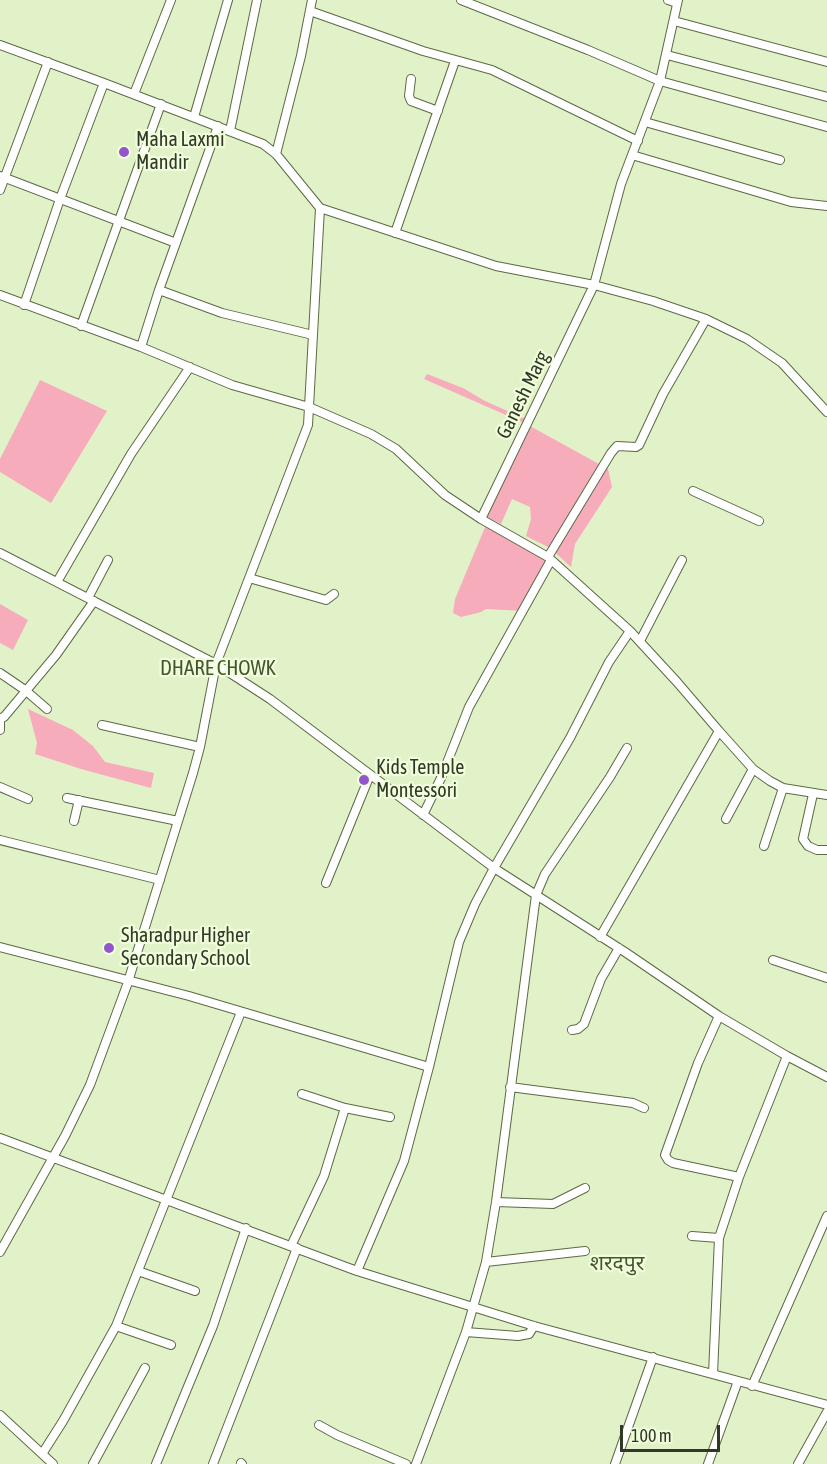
<!DOCTYPE html>
<html>
<head>
<meta charset="utf-8">
<style>
  body { margin:0 }
  #map { position:relative; width:827px; height:1464px; overflow:hidden; background:#e1f2c8; font-family:"Asap Condensed",sans-serif }
  canvas { display:block }
  .scale { position:absolute; left:620px; top:1425px; width:100px; height:27px; box-sizing:border-box; border:3px solid #323828; border-top:0; padding-left:8px; font-size:18px; line-height:21px; white-space:nowrap; color:#323828; -webkit-text-stroke:4px #f0fedc; paint-order:stroke }
</style>
</head>
<body>
<div id="map">
<canvas width="827" height="1464"></canvas>
<div class="scale">100 m</div>
</div>
<script>
const ctx = document.querySelector('canvas').getContext('2d');
ctx.lineJoin = 'round';
function fill(path, color) {
  ctx.fillStyle = color;
  ctx.fill(path, 'evenodd');
}
function shape(rows) {
  const path = new Path2D();
  for (const r of rows) {
    path.moveTo(r[0], r[1]);
    for (let i = 2; i < r.length; i += 2) path.lineTo(r[i], r[i + 1]);
  }
  return path;
}
function trace(path, color, width, dash) {
  ctx.strokeStyle = color;
  ctx.lineWidth = width;
  ctx.lineCap = dash ? 'butt' : 'round';
  ctx.setLineDash(dash || []);
  ctx.stroke(path);
}
function label(font, color, halo, rows, align = 'center') {
  ctx.font = font + ' "Asap Condensed","Noto Sans Devanagari",sans-serif';
  ctx.lineWidth = 4.5;
  ctx.setLineDash([]);
  ctx.textBaseline = 'middle';
  ctx.strokeStyle = halo;
  ctx.fillStyle = color;
  for (const [text, x, y, turn = 0] of rows) {
    ctx.save();
    ctx.translate(x, y);
    ctx.rotate((+turn || 0) * Math.PI / 180);
    ctx.textAlign = isNaN(turn) ? turn : align;
    if (halo) ctx.strokeText(text, 0, 0);
    ctx.fillText(text, 0, 0);
    ctx.restore();
  }
}
fill(shape([
  [427,374,463,388,485,401,526,419,524,423,424,379],
  [40,380,107,411,51,503,0,472,0,459],
  [530,426,608,469,612,487,575,544,571,567,550,548,526,536,531,519,530,507,512,499,501,524,487,517,487,512],
  [486,525,555,563,524,611,486,609,481,612,461,617,453,613,455,599],
  [0,604,28,620,13,650,0,643],
  [28,709,73,730,93,746,105,762,154,773,151,788,81,769,35,754,37,743]
]), '#f7acbc');
const minor = shape([
  [461,0,588,50,660,81,827,127],
  [668,0,677,3],
  [310,11,423,51,492,70,638,141],
  [674,21,827,62],
  [0,45,104,83,263,144,276,154,320,208,308,425,216,664,200,747,193,773,127,985,90,1085,65,1136,0,1252],
  [667,55,827,97],
  [411,79,409,96,411,101,438,111],
  [134,94,171,0],
  [194,117,228,0],
  [645,122,780,160],
  [230,131,257,0],
  [276,154,301,56,312,0],
  [632,155,791,202,827,206],
  [0,176,176,243],
  [0,190,48,62],
  [320,208,496,266,594,285,653,301,706,319,747,339,782,363,827,412],
  [395,233,455,61],
  [159,290,222,313,313,335],
  [0,295,141,347,232,385,309,407,371,434,396,449,445,495,481,519,548,557,630,631,677,682,719,731],
  [24,305,60,199,104,83],
  [81,326,161,104],
  [141,347,159,290,218,126],
  [693,491,759,521],
  [481,519,594,285,621,184,660,81,678,0],
  [0,553,216,664,270,699,494,868,625,952,719,1016,787,1056,827,1077],
  [548,557,611,453,617,446,636,447,639,445,663,394,706,319],
  [249,578,326,600,334,594],
  [57,582,131,454,190,367],
  [88,598,108,560],
  [640,641,682,560],
  [0,673,25,690,47,709],
  [102,725,200,747],
  [0,730,0,718,4,717,56,655,94,601],
  [0,787,28,799],
  [813,794,803,839,808,846,817,850,827,850],
  [67,798,178,821],
  [423,815,441,778,469,707,551,560],
  [726,819,753,769],
  [74,821,79,800],
  [0,840,160,880],
  [764,846,783,788],
  [326,883,370,775],
  [600,937,719,731,753,769,770,781,783,788,827,795],
  [0,947,189,996,429,1067],
  [773,960,827,978],
  [719,1016,698,1063,665,1155,668,1160,673,1163,739,1177],
  [572,1030,578,1029,584,1024,601,979,619,948],
  [510,1087,633,1103,644,1108],
  [302,1094,345,1108,390,1117],
  [0,1138,357,1271,534,1326,827,1405],
  [496,1202,553,1204,585,1188],
  [692,1236,719,1238],
  [291,1246,324,1176,345,1108],
  [486,1262,585,1251],
  [138,1271,195,1291],
  [357,1271,404,1161,429,1067,459,942,475,904,494,868,570,738,609,662,630,631],
  [116,1326,171,1345],
  [466,1332,518,1336,529,1334,534,1326],
  [713,1374,719,1238,739,1177,787,1056],
  [752,1386,827,1216],
  [0,1415,53,1464],
  [319,1425,337,1435,406,1464],
  [42,1454,63,1421,116,1326,241,1012],
  [241,1463,242,1464],
  [93,1464,145,1368],
  [156,1464,213,1326,246,1228],
  [213,1464,297,1248],
  [416,1464,466,1332,486,1262,496,1202,536,895,545,874,610,777,627,748],
  [615,1464,653,1357],
  [708,1464,738,1381],
  [798,1464,827,1412]
]);
trace(minor, '#5c6945', 10);
trace(minor, '#fff', 8);
for (const [x, y, r, color] of [
  [124,152,6,"#9356cd"],
  [364,780,6,"#9356cd"],
  [109,948,6,"#9356cd"]
]) {
  const dot = new Path2D();
  dot.arc(x, y, r, 0, 2 * Math.PI);
  ctx.fillStyle = color;
  ctx.fill(dot);
  trace(dot, '#f0fedc', 2);
}
label('20px', '#323828', '#f0fedc', [
  ["Maha Laxmi",136,140],
  ["Mandir",136,163],
  ["Kids Temple",376,768],
  ["Montessori",376,791],
  ["Sharadpur Higher",121,936],
  ["Secondary School",121,959]
], 'left');
label('20px', '#323828', '#f0fedc', [
  ["Ganesh Marg",523,395,-64]
]);
label('21px', '#475430', '#f0fedc', [
  ["DHARE CHOWK",218,668],
  ["शरदपुर",617,1263]
]);
</script>
</body>
</html>
